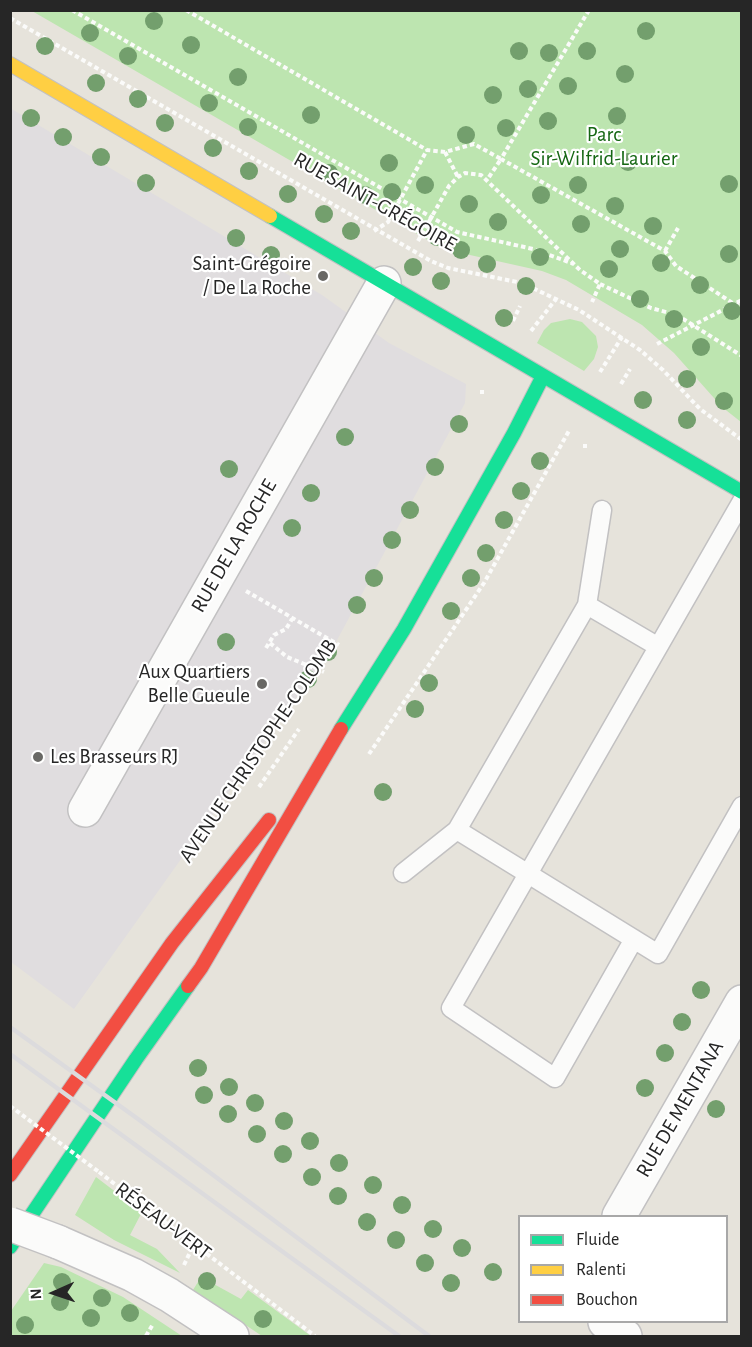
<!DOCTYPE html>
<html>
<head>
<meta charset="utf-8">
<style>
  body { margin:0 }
  #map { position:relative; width:752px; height:1347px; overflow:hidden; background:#e6e3db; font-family:"Alegreya Sans",sans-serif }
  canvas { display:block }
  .frame { position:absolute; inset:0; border:12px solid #262626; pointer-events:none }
  .legend { position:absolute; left:518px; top:1215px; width:210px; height:108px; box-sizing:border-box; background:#fff; border:2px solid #a8a8a8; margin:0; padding:8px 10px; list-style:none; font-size:18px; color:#262626 }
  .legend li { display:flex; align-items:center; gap:12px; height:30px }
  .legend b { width:30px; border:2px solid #a8a8a8 }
  .north { position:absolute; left:24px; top:1263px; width:60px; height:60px; -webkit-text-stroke:4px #fff; paint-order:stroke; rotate:267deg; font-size:16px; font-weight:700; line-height:24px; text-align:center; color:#262626 }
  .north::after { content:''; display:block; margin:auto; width:21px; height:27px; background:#262626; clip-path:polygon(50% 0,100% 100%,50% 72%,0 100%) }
</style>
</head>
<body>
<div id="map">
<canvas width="752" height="1347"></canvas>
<div class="frame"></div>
<ul class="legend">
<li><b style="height:8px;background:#16e098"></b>Fluide</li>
<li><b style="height:8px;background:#ffcf43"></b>Ralenti</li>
<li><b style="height:8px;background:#f24e42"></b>Bouchon</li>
</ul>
<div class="north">N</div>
</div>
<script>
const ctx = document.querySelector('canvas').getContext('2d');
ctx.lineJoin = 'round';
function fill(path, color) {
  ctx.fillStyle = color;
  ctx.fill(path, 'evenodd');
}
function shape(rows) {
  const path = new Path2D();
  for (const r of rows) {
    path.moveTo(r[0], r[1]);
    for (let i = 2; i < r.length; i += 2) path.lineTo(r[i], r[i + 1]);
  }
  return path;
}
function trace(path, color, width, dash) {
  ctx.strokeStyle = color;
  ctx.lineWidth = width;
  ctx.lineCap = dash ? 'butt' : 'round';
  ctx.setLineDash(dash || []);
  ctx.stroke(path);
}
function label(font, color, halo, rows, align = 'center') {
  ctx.font = font + ' "Alegreya Sans",sans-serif';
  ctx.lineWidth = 4.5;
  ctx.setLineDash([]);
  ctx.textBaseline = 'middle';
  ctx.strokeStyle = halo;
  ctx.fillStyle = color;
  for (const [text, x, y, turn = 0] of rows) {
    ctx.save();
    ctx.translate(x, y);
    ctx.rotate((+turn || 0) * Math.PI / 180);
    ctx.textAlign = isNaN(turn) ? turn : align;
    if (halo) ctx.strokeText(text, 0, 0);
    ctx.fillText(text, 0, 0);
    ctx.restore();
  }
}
fill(shape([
  [10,108,322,295,389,343,466,384,465,403,336,642,74,1009,11,962]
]), '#e0dddf');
fill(shape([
  [32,11,741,11,741,422,722,407,674,353,642,325,566,280,542,271,452,251,438,246],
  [570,319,582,322,596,336,598,347,594,359,584,371,537,343,544,330,551,323],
  [96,1177,142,1212,130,1235,157,1249,180,1273,114,1240,75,1215],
  [44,1263,61,1267,123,1297,182,1336,11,1336,11,1311],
  [201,1277,241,1299,248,1290,311,1336,262,1336,193,1290]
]), '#bde5b0');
const lane = shape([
  [587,605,602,510],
  [657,646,587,605,457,830,658,954,742,806],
  [403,873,457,830],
  [634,939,555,1078,451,1008,742,501]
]);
const street = shape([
  [85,810,384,283],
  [619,1216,742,1002],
  [58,1242,133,1275,169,1295,232,1336],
  [605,1322,625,1336]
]);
const fast = shape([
  [270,216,742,492],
  [341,729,404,629,514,433,543,376],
  [10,1247,136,1059,188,986]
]);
const slow = shape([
  [10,64,270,216]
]);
const jam = shape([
  [188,986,201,968,341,729],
  [10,1175,172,943,269,820]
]);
trace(lane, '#c2c1c2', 21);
trace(street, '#c2c1c2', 36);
trace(fast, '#c2c1c2', 16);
trace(slow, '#c2c1c2', 16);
trace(jam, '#c2c1c2', 16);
trace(shape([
  [72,10,457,232,533,249,574,264],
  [186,10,427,150,445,152,474,144,501,159,487,180],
  [589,10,501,159,665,251,676,266,734,304,742,307],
  [10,18,431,261,448,268,522,283,579,310,640,350,663,370,700,409,742,440],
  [445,152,458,177],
  [374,231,388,222,427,150],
  [418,241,449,186,458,177,465,173,481,175,580,270,600,284,592,302],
  [665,251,678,228],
  [600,284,651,308,677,315,742,356],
  [513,321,520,306],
  [531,331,556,299],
  [657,344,742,300],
  [600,372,622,337],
  [621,384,630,369],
  [480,392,484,392],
  [585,444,585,448],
  [246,591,339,645],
  [270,643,287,657,324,672],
  [266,648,274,635,286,629,292,619],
  [369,754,484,583,570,429],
  [259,787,299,729],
  [99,1172,315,1336],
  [184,1265,194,1244],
  [146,1336,153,1324]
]), '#fbfbfa', 4, [4.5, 3]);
trace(lane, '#fbfbfa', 18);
trace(street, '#fbfbfa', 33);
trace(fast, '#16e098', 14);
trace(slow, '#ffcf43', 14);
trace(jam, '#f24e42', 14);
trace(shape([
  [10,1027,138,1119,429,1336],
  [10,1054,399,1336]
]), '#dcdbdd', 4.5);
const streetBridge = shape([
  [10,1224,58,1242]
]);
trace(streetBridge, '#c2c1c2', 36, []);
trace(shape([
  [10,1106,99,1172]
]), '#fbfbfa', 4, [4.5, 3]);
trace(streetBridge, '#fbfbfa', 33);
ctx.fillStyle = '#739f6d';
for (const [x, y] of [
  [154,21],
  [646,31],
  [90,33],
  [191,45],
  [45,46],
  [519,51],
  [587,51],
  [549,53],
  [128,56],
  [625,74],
  [238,77],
  [96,83],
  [568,86],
  [528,89],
  [493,95],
  [138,99],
  [209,103],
  [311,115],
  [617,116],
  [31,118],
  [548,121],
  [165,123],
  [248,127],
  [506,128],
  [466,135],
  [63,137],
  [213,148],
  [101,157],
  [540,159],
  [628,162],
  [389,163],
  [249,171],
  [329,173],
  [146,183],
  [729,184],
  [425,185],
  [578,185],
  [392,192],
  [288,194],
  [365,195],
  [541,195],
  [469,204],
  [615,206],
  [324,214],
  [498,222],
  [581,224],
  [653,226],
  [351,231],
  [437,237],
  [236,238],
  [620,249],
  [461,250],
  [729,254],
  [271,255],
  [540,257],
  [661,263],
  [487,264],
  [413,267],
  [609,269],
  [441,281],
  [700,285],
  [526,286],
  [640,299],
  [732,311],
  [504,318],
  [674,319],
  [701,347],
  [687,379],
  [643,400],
  [724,401],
  [687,420],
  [459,424],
  [345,437],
  [540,461],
  [435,467],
  [229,469],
  [521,491],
  [311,493],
  [410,510],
  [504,520],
  [292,528],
  [392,540],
  [486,553],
  [374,578],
  [471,578],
  [357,605],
  [451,611],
  [226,642],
  [328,652],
  [308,679],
  [429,683],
  [415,709],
  [383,792],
  [701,990],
  [682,1022],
  [665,1053],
  [198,1068],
  [229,1087],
  [645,1088],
  [204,1095],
  [255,1103],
  [716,1109],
  [228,1114],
  [284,1121],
  [257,1134],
  [310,1141],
  [283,1154],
  [339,1163],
  [312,1177],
  [373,1185],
  [338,1196],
  [402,1205],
  [367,1222],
  [433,1229],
  [396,1240],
  [462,1248],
  [425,1263],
  [493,1272],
  [207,1281],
  [62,1282],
  [451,1283],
  [102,1298],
  [60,1302],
  [130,1313],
  [91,1318],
  [263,1319],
  [25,1325]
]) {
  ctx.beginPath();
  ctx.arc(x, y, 9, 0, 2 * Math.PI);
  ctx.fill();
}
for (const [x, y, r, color] of [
  [323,276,6,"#696865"],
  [262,684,6,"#696865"],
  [38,757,6,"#696865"]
]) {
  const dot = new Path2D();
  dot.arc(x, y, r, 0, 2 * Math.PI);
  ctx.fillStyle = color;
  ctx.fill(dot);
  trace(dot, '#fff', 2);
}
label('21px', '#156713', '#fff', [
  ["Parc",604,135],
  ["Sir-Wilfrid-Laurier",604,159]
]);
label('21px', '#262626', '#fff', [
  ["RUE SAINT-GRÉGOIRE",375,202,29],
  ["RUE DE LA ROCHE",234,546,-60],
  ["AVENUE CHRISTOPHE-COLOMB",258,751,-56],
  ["RUE DE MENTANA",680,1109,-60],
  ["RÉSEAU-VERT",163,1221,37]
]);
label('21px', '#262626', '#fff', [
  ["Saint-Grégoire",311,264],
  ["/ De La Roche",311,288],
  ["Aux Quartiers",250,672],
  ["Belle Gueule",250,696],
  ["Les Brasseurs RJ",50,757,"left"]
], 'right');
</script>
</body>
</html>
